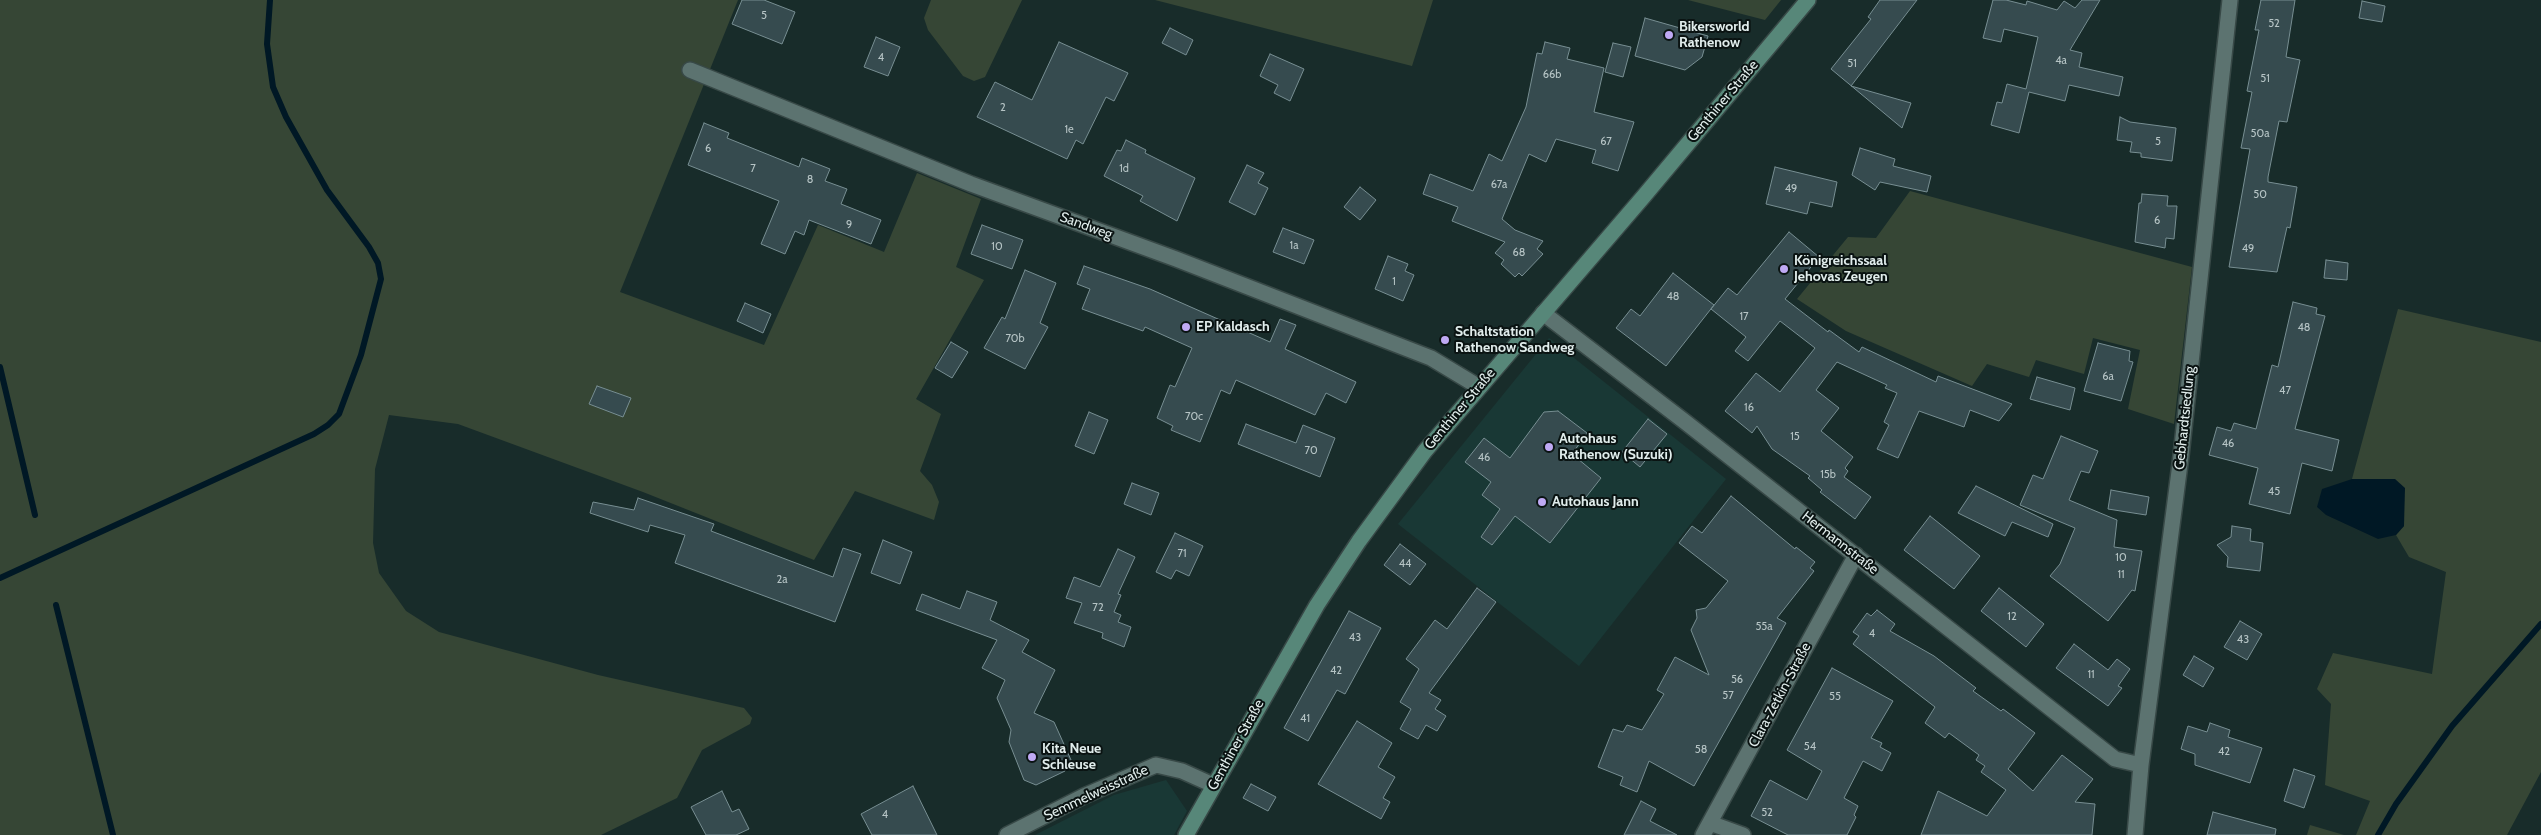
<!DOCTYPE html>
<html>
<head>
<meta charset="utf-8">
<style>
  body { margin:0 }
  canvas { display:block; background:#182c2a }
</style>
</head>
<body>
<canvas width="2541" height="835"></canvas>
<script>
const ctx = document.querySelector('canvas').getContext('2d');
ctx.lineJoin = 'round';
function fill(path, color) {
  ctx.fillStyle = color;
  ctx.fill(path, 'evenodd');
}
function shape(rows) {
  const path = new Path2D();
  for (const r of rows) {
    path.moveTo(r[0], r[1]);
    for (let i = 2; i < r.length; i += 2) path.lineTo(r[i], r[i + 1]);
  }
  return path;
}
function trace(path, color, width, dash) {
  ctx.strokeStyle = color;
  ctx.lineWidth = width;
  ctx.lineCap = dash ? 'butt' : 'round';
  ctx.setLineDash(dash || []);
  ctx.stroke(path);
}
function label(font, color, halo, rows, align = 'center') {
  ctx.font = font + ' Cabin,sans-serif';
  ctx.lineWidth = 4;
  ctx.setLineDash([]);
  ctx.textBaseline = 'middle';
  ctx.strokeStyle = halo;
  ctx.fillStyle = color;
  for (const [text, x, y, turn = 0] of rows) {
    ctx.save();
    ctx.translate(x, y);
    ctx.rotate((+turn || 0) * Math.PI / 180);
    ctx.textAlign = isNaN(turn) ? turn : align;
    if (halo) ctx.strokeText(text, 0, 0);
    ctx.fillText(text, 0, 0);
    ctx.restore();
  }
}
fill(shape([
  [1549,338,1726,479,1579,666,1398,524],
  [1166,780,1187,811,1174,835,1035,835,1114,795]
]), '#193835');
fill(shape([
  [0,0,738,0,620,292,764,345,818,225,884,252,917,173,981,199,956,267,984,280,916,399,941,414,920,471,932,485,939,502,934,520,855,491,814,560,643,492,458,424,389,415,375,469,373,543,379,573,406,611,439,632,598,675,744,708,752,718,750,724,702,750,677,798,601,835,0,835],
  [931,0,1022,0,985,77,974,81,963,76,928,30,924,18],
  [1155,0,1433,0,1412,66],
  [1688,0,1781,0,1765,20],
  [1910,191,2192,267,2174,424,2128,409,2140,350,2093,338,2084,374,2036,360,2029,377,1987,364,1972,386,1846,331,1797,299,1848,237,1876,238],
  [2398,309,2541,342,2541,772,2507,835,2356,835,2370,801,2325,785,2331,704,2317,689,2333,653,2432,674,2446,572,2409,557,2396,535,2404,526,2395,479,2352,479],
  [2310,825,2344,835,2307,835]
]), '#364635');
fill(shape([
  [2352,479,2395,479,2405,488,2404,526,2396,535,2378,539,2326,515,2317,507,2322,489]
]), '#001825');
trace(shape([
  [0,367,35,515],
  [0,578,314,434,328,425,339,414,361,355,381,279,378,263,369,247,327,190,286,117,273,87,267,44,270,0],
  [56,605,113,835],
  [2378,835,2396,804,2452,726,2541,624]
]), '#001825', 6);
const building = shape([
  [742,0,764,0,795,12,782,44,732,24,742,0],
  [1880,0,1917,0,1851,86,1911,103,1902,128,1831,69,1871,19,1868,17,1880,0],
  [1993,0,2006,0,2026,5,2027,1,2057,10,2064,1,2075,8,2082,0,2100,0,2070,50,2082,53,2079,67,2123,77,2119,96,2069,85,2065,101,2029,92,2019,133,1991,125,1997,102,2002,103,2007,84,2026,89,2038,37,2004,29,2001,42,1983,38,1993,0],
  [2261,0,2295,0,2286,57,2300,60,2287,122,2279,121,2268,177,2268,182,2297,187,2290,228,2287,227,2277,272,2229,267,2250,149,2241,148,2252,92,2247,91,2259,30,2255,30,2261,0],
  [2362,1,2385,6,2382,22,2359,18,2362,1],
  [1645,18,1708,36,1702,57,1685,70,1635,56,1645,18],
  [1170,28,1193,40,1186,55,1162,43,1170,28],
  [876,37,900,47,888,76,864,67,876,37],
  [1059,42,1128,73,1114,101,1106,97,1083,144,1076,140,1067,159,977,117,995,82,1032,100,1059,42],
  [1545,42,1570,48,1567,59,1604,68,1594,112,1634,122,1618,171,1592,163,1596,150,1556,139,1546,162,1529,154,1502,219,1515,230,1543,241,1537,249,1543,254,1522,276,1519,273,1515,277,1501,264,1504,260,1495,253,1505,242,1452,221,1458,207,1423,194,1430,174,1473,191,1489,154,1502,161,1526,107,1537,53,1542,54,1545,42],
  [1613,43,1631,47,1623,77,1605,72,1613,43],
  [1270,54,1304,69,1290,101,1274,93,1278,85,1260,76,1270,54],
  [2120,117,2130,122,2176,128,2172,161,2141,157,2141,153,2130,152,2132,142,2117,140,2120,117],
  [704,123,729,133,727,138,799,167,802,158,830,169,825,181,847,189,841,204,881,220,871,244,809,220,804,235,795,231,785,254,761,244,779,201,688,165,704,123],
  [1126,140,1146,150,1145,153,1195,178,1177,221,1140,201,1143,196,1104,176,1117,150,1121,151,1126,140],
  [1860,148,1895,159,1893,166,1931,176,1927,192,1880,182,1875,190,1852,175,1860,148],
  [1247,165,1264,173,1258,183,1268,188,1255,215,1229,202,1247,165],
  [1775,167,1837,182,1832,207,1810,202,1807,214,1766,204,1775,167],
  [1360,187,1376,200,1360,220,1344,207,1360,187],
  [2142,194,2168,196,2167,206,2177,206,2174,239,2166,238,2165,248,2135,242,2139,203,2141,203,2142,194],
  [982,225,1023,240,1012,269,971,254,982,225],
  [1283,228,1314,240,1304,264,1273,252,1283,228],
  [1789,232,1819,257,1785,299,1828,332,1829,330,1859,352,1862,347,1936,382,1938,376,2012,404,1999,421,1970,410,1964,427,1919,411,1898,458,1877,449,1889,425,1884,422,1897,393,1885,388,1887,385,1837,362,1816,390,1839,408,1821,431,1853,457,1845,468,1848,471,1844,477,1871,497,1855,519,1820,492,1822,490,1808,478,1810,476,1772,449,1757,426,1752,433,1725,411,1756,373,1780,392,1815,348,1780,321,1748,361,1735,351,1746,337,1711,309,1728,288,1737,295,1789,232],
  [1388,256,1408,264,1405,271,1414,275,1403,301,1375,289,1388,256],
  [2326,260,2348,263,2347,280,2324,278,2326,260],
  [1084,266,1150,289,1270,342,1280,319,1296,325,1285,349,1356,382,1346,403,1326,393,1315,415,1236,380,1230,394,1221,390,1200,442,1171,430,1173,426,1157,418,1170,385,1175,387,1192,348,1145,327,1143,331,1082,309,1090,289,1077,284,1084,266],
  [1025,270,1056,283,1040,323,1048,327,1025,369,984,348,1002,317,1005,319,1025,270],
  [1673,273,1714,305,1666,366,1616,328,1631,309,1640,316,1673,273],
  [2293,302,2317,308,2316,314,2325,316,2295,429,2339,440,2332,471,2302,463,2290,514,2249,504,2258,468,2209,455,2217,427,2231,431,2234,423,2256,429,2272,365,2278,367,2293,302],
  [745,303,771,314,763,333,737,321,745,303],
  [951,342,968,352,952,378,935,368,951,342],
  [2098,343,2130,351,2129,361,2133,362,2121,401,2084,391,2098,343],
  [2037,377,2075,388,2070,410,2030,399,2037,377],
  [597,386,631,398,623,417,589,404,597,386],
  [1558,411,1587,433,1572,454,1601,478,1550,543,1515,516,1492,545,1481,537,1500,509,1482,495,1491,482,1465,462,1484,438,1510,458,1544,412,1558,411],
  [1089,412,1108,420,1094,454,1075,446,1089,412],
  [1648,419,1667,434,1640,467,1622,452,1648,419],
  [1246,424,1296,443,1303,425,1335,438,1320,477,1238,444,1246,424],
  [2061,436,2098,451,2089,473,2081,471,2069,500,2117,520,2114,547,2142,551,2135,591,2132,590,2108,621,2050,576,2060,564,2075,528,2020,505,2033,475,2043,479,2061,436],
  [1132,483,1159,493,1151,515,1124,504,1132,483],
  [1976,486,2053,524,2048,537,2012,522,2005,536,1958,513,1976,486],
  [2111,490,2149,497,2146,515,2108,509,2111,490],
  [1731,496,1795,549,1796,547,1815,562,1810,568,1814,571,1777,618,1786,623,1694,786,1649,761,1637,792,1620,785,1623,777,1598,767,1613,729,1623,732,1627,725,1642,730,1664,694,1657,690,1675,657,1709,675,1691,630,1697,618,1696,610,1706,608,1728,581,1679,543,1692,526,1702,533,1731,496],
  [638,498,714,524,711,531,833,577,843,548,861,554,835,622,675,563,685,535,650,525,648,532,590,513,593,502,634,510,638,498],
  [1930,516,1980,556,1954,589,1904,550,1930,516],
  [2232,526,2251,529,2250,541,2263,543,2260,571,2227,567,2228,557,2217,545,2231,537,2232,526],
  [1175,533,1203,546,1189,576,1176,570,1171,579,1156,572,1175,533],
  [883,540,912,552,900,584,871,573,883,540],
  [1400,544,1426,564,1410,585,1384,565,1400,544],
  [1118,549,1135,557,1118,594,1121,595,1114,612,1121,615,1118,622,1131,627,1124,647,1102,638,1103,633,1074,623,1082,603,1066,598,1074,577,1100,587,1118,549],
  [1477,588,1496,602,1429,693,1441,700,1435,709,1446,716,1437,731,1426,725,1418,739,1400,729,1411,709,1400,702,1419,669,1406,659,1435,620,1447,629,1477,588],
  [1999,588,2044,624,2026,647,1981,611,1999,588],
  [967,591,997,602,990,620,1029,640,1022,652,1055,670,1034,713,1054,722,1071,760,1065,771,1036,785,1024,780,1009,742,1011,730,997,698,1005,680,982,668,997,640,916,610,922,594,960,609,967,591],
  [1877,610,1895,624,1890,631,1934,656,1976,688,1973,691,2001,711,2003,709,2035,733,2008,769,2033,791,2062,755,2093,779,2075,802,2095,804,2092,835,1921,835,1938,791,1987,816,2006,790,1981,772,1985,766,1976,760,1979,755,1949,733,1945,738,1925,723,1935,707,1853,644,1859,636,1853,632,1867,613,1871,616,1877,610],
  [1349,611,1381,628,1345,694,1337,690,1308,741,1284,728,1349,611],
  [2240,621,2262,634,2247,660,2224,647,2240,621],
  [2074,644,2108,670,2117,659,2130,669,2118,686,2122,688,2108,706,2056,668,2074,644],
  [2194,656,2214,668,2203,687,2183,675,2194,656],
  [1832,668,1893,701,1871,738,1882,743,1880,747,1891,753,1882,771,1863,761,1844,798,1858,806,1854,815,1856,817,1847,835,1788,835,1751,816,1770,780,1807,800,1822,771,1787,750,1832,668],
  [1357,721,1392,743,1378,767,1395,777,1383,798,1390,802,1381,819,1318,784,1357,721],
  [2210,723,2230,730,2228,737,2262,748,2250,783,2195,765,2195,754,2181,749,2188,726,2207,732,2210,723],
  [2294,769,2315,776,2304,808,2284,801,2294,769],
  [1251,784,1276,797,1268,811,1243,798,1251,784],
  [913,786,937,835,872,835,861,814,913,786],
  [722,791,732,812,739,809,749,829,736,835,706,835,691,807,722,791],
  [1641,801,1656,809,1650,821,1677,835,1624,835,1641,801],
  [2213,812,2276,829,2275,835,2207,835,2213,812]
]);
fill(building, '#364b4f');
trace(building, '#778e92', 1);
const street = shape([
  [690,70,971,184,1176,259,1431,358,1479,387],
  [1543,313,1684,421,2115,759,2141,765],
  [1710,823,1743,835],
  [1007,835,1084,796,1156,765,1182,771,1213,785],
  [1703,835,1856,555],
  [2135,835,2141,765,2181,456,2230,0]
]);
const secondary = shape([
  [1186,835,1317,605,1359,541,1425,451,1644,196,1808,0]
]);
trace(street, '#384947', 18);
trace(secondary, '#384947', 18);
trace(street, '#5c7370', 15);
trace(secondary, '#578779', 15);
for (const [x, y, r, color] of [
  [1669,35,5,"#bfa9f4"],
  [1784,269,5,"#bfa9f4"],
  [1186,327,5,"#bfa9f4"],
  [1445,340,5,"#bfa9f4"],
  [1549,447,5,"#bfa9f4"],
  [1542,502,5,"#bfa9f4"],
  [1032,757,5,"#bfa9f4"]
]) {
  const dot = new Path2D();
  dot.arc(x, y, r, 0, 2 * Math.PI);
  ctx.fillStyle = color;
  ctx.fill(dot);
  trace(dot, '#0a1312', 2);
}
label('11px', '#b6c4c5', null, [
  ["5",764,16],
  ["52",2274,24],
  ["4",881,58],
  ["4a",2061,61],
  ["51",1852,64],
  ["66b",1552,75],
  ["51",2265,79],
  ["2",1003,108],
  ["1e",1069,130],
  ["50a",2260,134],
  ["67",1606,142],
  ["5",2158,142],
  ["6",708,149],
  ["7",753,169],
  ["1d",1124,169],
  ["8",810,180],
  ["67a",1499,185],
  ["49",1791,189],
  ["50",2260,195],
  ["6",2157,221],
  ["9",849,225],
  ["1a",1294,246],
  ["10",997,247],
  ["49",2248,249],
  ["68",1519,253],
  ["1",1394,282],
  ["48",1673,297],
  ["17",1744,317],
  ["48",2304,328],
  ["70b",1015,339],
  ["6a",2108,377],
  ["47",2285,391],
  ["16",1749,408],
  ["70c",1194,417],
  ["15",1795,437],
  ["46",2228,444],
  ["70",1311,451],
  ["46",1484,458],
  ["15b",1828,475],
  ["45",2274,492],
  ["71",1182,554],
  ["10",2121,558],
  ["44",1405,564],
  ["11",2121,575],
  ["2a",782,580],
  ["72",1098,608],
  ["12",2012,617],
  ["55a",1764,627],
  ["4",1872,634],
  ["43",1355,638],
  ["43",2243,640],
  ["42",1336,671],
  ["11",2091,675],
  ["56",1737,680],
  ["57",1728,696],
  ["55",1835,697],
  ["41",1305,719],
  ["54",1810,747],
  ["58",1701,750],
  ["42",2224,752],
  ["52",1767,813],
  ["4",885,815]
]);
label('bold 14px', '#e1edec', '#0a1312', [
  ["Bikersworld",1679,27],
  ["Rathenow",1679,43],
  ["Königreichssaal",1794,261],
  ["Jehovas Zeugen",1794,277],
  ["EP Kaldasch",1196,327],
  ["Schaltstation",1455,332],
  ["Rathenow Sandweg",1455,348],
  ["Autohaus",1559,439],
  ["Rathenow (Suzuki)",1559,455],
  ["Autohaus Jann",1552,502],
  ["Kita Neue",1042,749],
  ["Schleuse",1042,765]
], 'left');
label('14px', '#e1edec', '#0a1312', [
  ["Genthiner Straße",1723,101,-50],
  ["Sandweg",1086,226,20],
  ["Genthiner Straße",1460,409,-50],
  ["Gebhardtsiedlung",2185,418,-84],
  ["Hermannstraße",1840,543,38],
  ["Clara-Zetkin-Straße",1780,695,-62],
  ["Genthiner Straße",1236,745,-61],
  ["Semmelweisstraße",1096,793,-25]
]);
</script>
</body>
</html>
